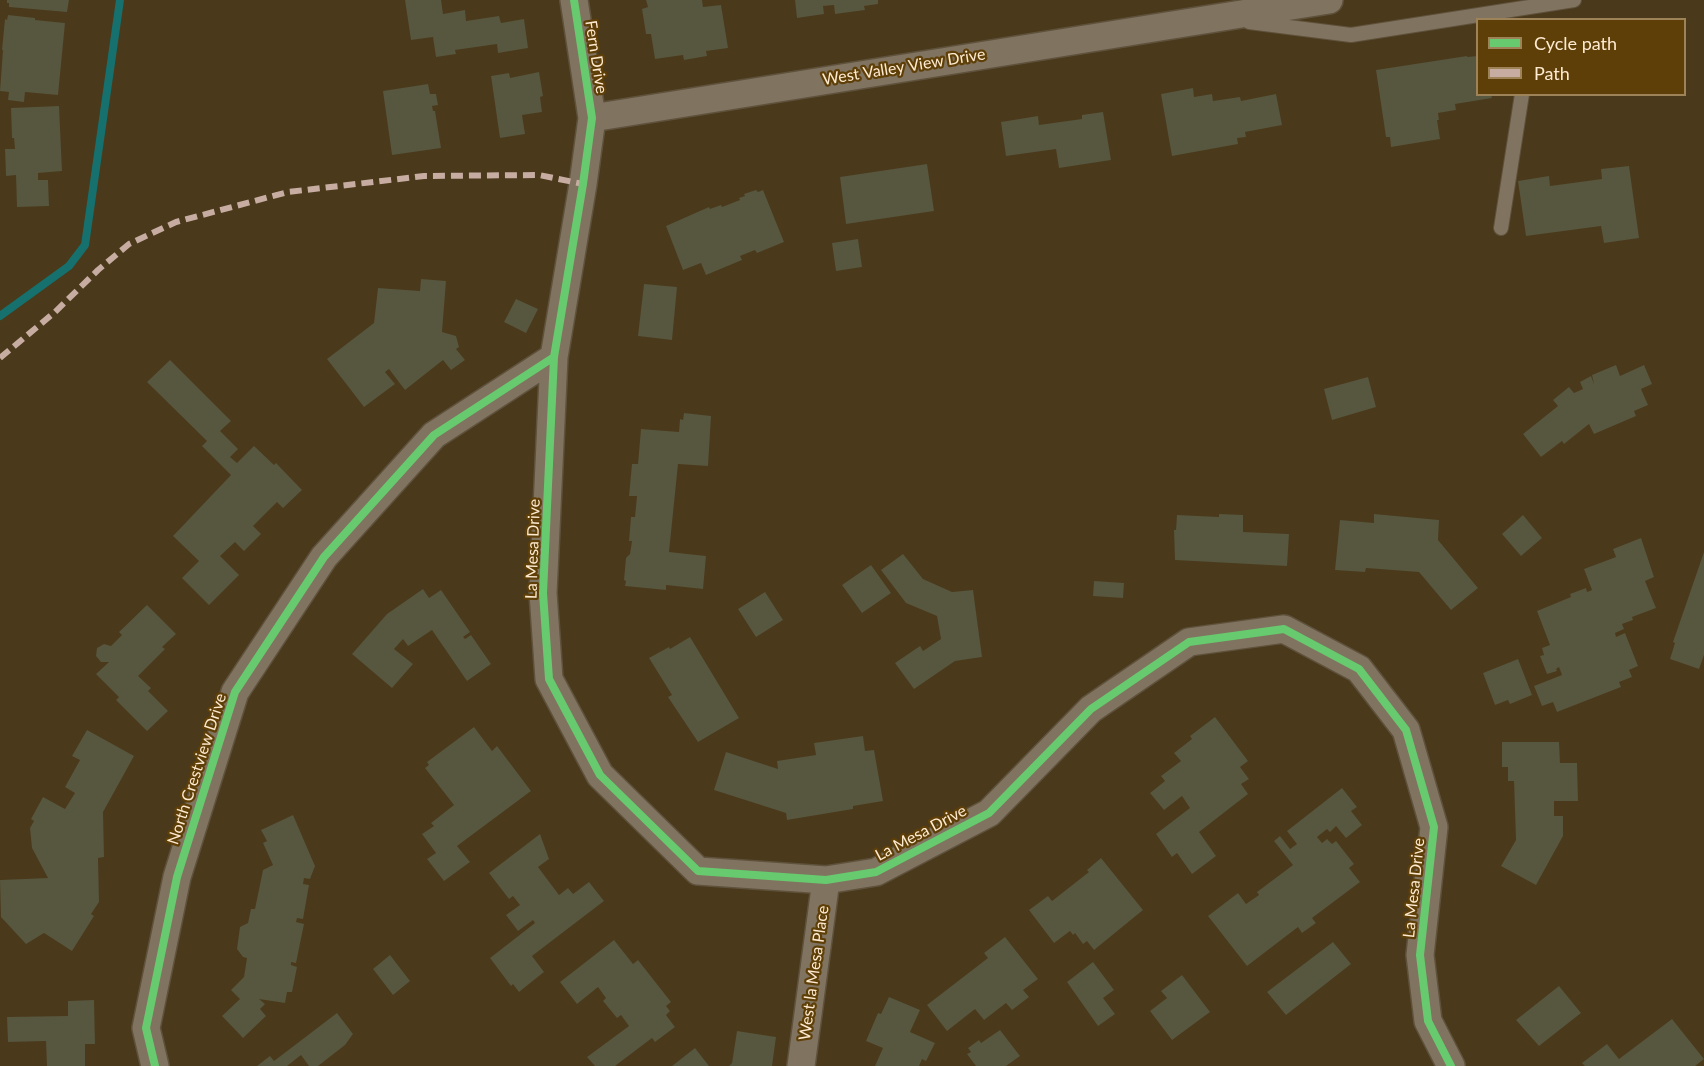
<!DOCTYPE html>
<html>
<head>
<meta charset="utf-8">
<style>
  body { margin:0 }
  #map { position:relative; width:1704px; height:1066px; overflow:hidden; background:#4a391b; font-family:Lato,sans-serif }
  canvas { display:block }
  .legend { position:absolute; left:1476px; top:18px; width:210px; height:78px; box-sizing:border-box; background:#5e3f07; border:2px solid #9e8358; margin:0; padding:8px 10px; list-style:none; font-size:18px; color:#fdead1 }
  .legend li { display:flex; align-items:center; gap:12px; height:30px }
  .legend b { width:30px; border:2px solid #9e8358 }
</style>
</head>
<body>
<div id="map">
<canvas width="1704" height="1066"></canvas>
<ul class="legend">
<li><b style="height:8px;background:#67ca6e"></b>Cycle path</li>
<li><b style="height:8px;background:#c7aca2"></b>Path</li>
</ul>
</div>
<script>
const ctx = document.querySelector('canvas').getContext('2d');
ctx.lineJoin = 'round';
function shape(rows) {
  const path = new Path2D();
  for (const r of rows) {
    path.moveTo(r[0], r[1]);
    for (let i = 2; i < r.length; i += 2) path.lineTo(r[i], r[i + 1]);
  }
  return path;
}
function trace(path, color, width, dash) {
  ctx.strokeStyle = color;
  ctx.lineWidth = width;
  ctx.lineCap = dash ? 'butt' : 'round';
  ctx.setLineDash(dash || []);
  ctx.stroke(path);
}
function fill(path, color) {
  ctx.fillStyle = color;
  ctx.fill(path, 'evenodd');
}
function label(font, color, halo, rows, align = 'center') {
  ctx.font = font + ' Lato,sans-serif';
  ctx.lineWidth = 4.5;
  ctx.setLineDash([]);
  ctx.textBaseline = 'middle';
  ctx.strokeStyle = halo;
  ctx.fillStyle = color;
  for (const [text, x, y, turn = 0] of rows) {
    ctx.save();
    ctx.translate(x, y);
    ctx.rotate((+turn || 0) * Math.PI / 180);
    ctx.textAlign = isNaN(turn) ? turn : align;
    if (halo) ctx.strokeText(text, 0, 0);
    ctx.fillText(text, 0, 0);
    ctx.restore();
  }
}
trace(shape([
  [0,316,69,266,85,245,120,0]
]), '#16706d', 8);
fill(shape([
  [7,0,69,0,67,12,9,7,9,3,7,3],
  [405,0,441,0,443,14,465,10,466,21,499,16,501,23,524,19,528,48,498,53,497,44,455,50,456,54,436,57,433,37,411,40],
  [646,0,702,0,703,7,721,5,728,48,706,51,707,56,684,60,683,55,655,59,651,34,646,34,642,9,648,7],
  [795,0,878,0,878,4,864,6,865,10,835,14,834,5,823,6,824,14,797,18],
  [8,15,35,18,35,20,65,23,58,95,25,92,24,102,8,100,9,92,0,91,3,50,2,50,5,19,7,20],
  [1467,56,1467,57,1478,56,1478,94,1491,94,1492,98,1455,104,1456,110,1438,113,1439,120,1437,120,1440,139,1391,147,1390,137,1386,137,1376,70],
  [539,72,543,96,540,97,542,112,522,115,525,134,500,138,491,76,509,73,510,78],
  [428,84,430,94,436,94,438,105,432,106,433,111,435,111,441,148,392,155,383,91],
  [1193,88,1194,97,1212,94,1213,101,1240,97,1241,101,1276,94,1282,125,1245,132,1246,137,1237,138,1238,144,1172,156,1161,94],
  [59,106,62,171,38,173,38,180,48,180,49,206,17,207,16,175,6,176,5,149,15,149,14,138,12,138,11,108],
  [1103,112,1111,160,1059,168,1056,149,1006,156,1001,122,1038,116,1039,125,1082,119,1082,115],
  [927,164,934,211,846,224,840,177],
  [1629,166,1639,238,1604,243,1601,226,1526,236,1518,181,1549,176,1550,186,1602,179,1601,169],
  [756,190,758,192,763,190,784,242,757,253,755,250,740,256,742,260,706,275,701,263,683,270,666,226,709,207,710,209,721,205,722,207,740,200,739,198,745,196,744,194],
  [858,239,862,267,836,271,832,243],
  [421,279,446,281,442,332,456,336,459,347,456,349,465,360,451,370,443,360,405,390,389,369,385,372,395,384,364,407,327,359,374,323,378,288,420,291],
  [644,284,677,287,672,340,638,336],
  [516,299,538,309,526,333,504,322],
  [170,360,231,421,220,431,238,449,230,457,237,463,254,446,274,465,276,463,302,490,283,508,277,502,253,526,261,534,244,551,235,542,220,556,239,575,209,605,182,578,199,561,173,536,231,475,202,446,207,441,147,382],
  [1616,365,1620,376,1644,365,1652,384,1641,389,1648,405,1634,411,1636,416,1594,434,1589,424,1564,444,1562,441,1541,457,1523,434,1558,406,1553,400,1569,387,1574,393,1583,389,1580,382,1591,376,1594,384,1592,375],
  [1368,377,1376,407,1332,420,1324,389],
  [684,413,711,416,708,466,678,464,669,552,706,556,703,589,666,585,666,590,625,586,626,581,624,580,626,558,630,554,632,541,629,541,631,517,635,517,637,496,629,496,632,464,638,464,641,429,679,432,680,419,683,420],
  [1219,514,1243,515,1243,532,1289,534,1287,566,1175,560,1174,530,1176,530,1177,515,1219,517],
  [1374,514,1439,520,1438,540,1478,588,1451,610,1419,572,1366,568,1365,572,1335,570,1340,520,1374,523],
  [1523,515,1542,538,1521,556,1502,534],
  [1641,538,1654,577,1645,581,1656,608,1632,617,1633,620,1622,624,1624,629,1615,633,1616,637,1625,633,1638,666,1629,670,1632,677,1619,682,1621,687,1557,712,1553,702,1542,706,1534,686,1562,675,1559,667,1556,669,1557,671,1547,674,1540,656,1544,655,1542,648,1550,645,1537,611,1571,597,1570,594,1586,588,1587,592,1592,590,1584,569,1616,557,1613,549],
  [1704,552,1704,655,1699,669,1670,659,1675,643,1673,642],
  [903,554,923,579,952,592,973,590,982,657,955,661,914,689,895,663,920,646,923,651,941,639,937,616,906,603,881,570],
  [871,565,891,593,862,613,842,585],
  [1094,581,1124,583,1123,598,1093,596],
  [423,589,429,598,441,590,470,632,463,637,465,639,471,635,491,664,467,681,432,630,408,646,403,639,394,649,413,664,392,688,352,654,387,614],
  [765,592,783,620,756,637,738,609],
  [147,605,176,634,162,647,165,649,138,676,151,688,148,691,168,711,147,731,116,700,119,697,96,674,109,662,101,662,96,656,97,648,104,644,111,646,122,635,119,632],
  [690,637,739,718,698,742,668,697,672,695,649,658,669,647,670,649],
  [1518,659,1532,695,1510,704,1508,700,1495,705,1483,673],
  [1215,717,1248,761,1240,767,1249,779,1241,784,1248,794,1199,832,1216,856,1192,874,1177,853,1172,857,1156,834,1190,808,1182,796,1164,810,1150,793,1165,781,1161,776,1181,761,1174,753,1192,739,1190,736],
  [474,727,492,751,497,746,531,791,457,846,470,862,444,881,427,859,436,853,422,834,434,826,431,823,454,805,425,768,429,765,427,762],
  [87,730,134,756,103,812,104,857,98,858,99,902,91,914,94,916,72,951,44,933,26,944,1,917,0,880,48,878,32,848,30,828,34,821,31,819,43,797,65,809,75,793,65,787,80,760,72,756],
  [863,736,865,751,874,750,883,801,853,806,853,809,787,820,786,813,714,790,726,752,778,769,777,761,816,755,814,743],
  [1502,742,1559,742,1560,763,1577,763,1578,801,1554,801,1554,816,1563,816,1563,836,1536,885,1501,866,1516,840,1514,781,1508,781,1508,767,1502,767],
  [1342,788,1357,807,1351,811,1362,825,1346,838,1336,826,1330,832,1327,829,1317,837,1322,843,1327,839,1332,844,1336,841,1354,864,1349,868,1360,882,1312,918,1316,923,1302,933,1298,927,1247,966,1208,916,1238,893,1246,904,1259,895,1257,892,1293,865,1274,841,1280,836,1290,849,1297,844,1287,831],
  [293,815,315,866,310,879,304,878,303,884,309,885,303,919,297,918,296,922,304,924,296,963,291,962,291,965,297,967,292,992,287,992,285,1003,259,999,265,1004,260,1009,266,1016,243,1038,222,1016,240,999,231,990,244,977,247,958,243,957,237,949,240,927,248,923,251,909,255,909,263,870,273,865,263,843,267,841,261,830],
  [540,834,549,859,538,867,559,895,568,888,573,894,589,882,604,901,532,956,544,972,519,992,513,984,511,986,490,958,535,923,533,920,518,931,506,915,520,905,513,896,509,899,489,873],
  [1101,858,1143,910,1094,950,1087,941,1083,944,1075,933,1073,935,1070,931,1054,943,1029,910,1048,896,1052,901,1089,872,1087,870],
  [1005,937,1038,979,1023,990,1029,997,1012,1010,1006,1003,984,1020,975,1009,947,1031,927,1005,988,958,984,953],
  [614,940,633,964,638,960,671,1002,666,1006,670,1011,666,1015,675,1027,655,1042,652,1038,615,1066,595,1066,587,1057,629,1026,621,1015,617,1018,603,1001,606,998,598,987,577,1004,560,982],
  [1333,942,1351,964,1286,1015,1267,992],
  [390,955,410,981,393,995,373,969],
  [1093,962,1114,990,1103,998,1115,1014,1098,1026,1067,982],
  [1182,975,1210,1012,1172,1040,1150,1011,1167,998,1161,991],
  [1559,986,1581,1013,1539,1046,1516,1020],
  [889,997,920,1010,910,1032,935,1043,926,1061,922,1059,919,1066,875,1066,883,1048,866,1041,878,1013,881,1014],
  [94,1000,95,1044,85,1044,85,1066,47,1066,46,1041,8,1042,7,1017,68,1016,68,1001],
  [337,1013,353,1034,345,1045,318,1066,309,1066,301,1055,287,1066,257,1066,270,1056,274,1061],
  [1672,1019,1704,1059,1695,1066,1585,1066,1582,1063,1607,1044,1619,1059],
  [1000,1030,1020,1056,1006,1066,976,1066,967,1054,971,1052,968,1048,979,1040,981,1043],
  [737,1031,776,1037,772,1066,729,1066,732,1063],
  [695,1048,709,1066,672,1066]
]), '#57563e');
const service = shape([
  [1249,22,1351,35,1574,0],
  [1501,228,1522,94]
]);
const minor = shape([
  [574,0,592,118,583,184,554,357,543,593,549,679,600,775,698,871,826,880,876,872,989,813,1091,709,1189,642,1284,629,1359,669,1406,730,1434,827,1420,955,1428,1021,1451,1066],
  [592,118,1329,0],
  [155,1066,146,1028,177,877,235,692,324,557,434,435,554,357],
  [801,1066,826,880]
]);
trace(service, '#5f523c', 16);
trace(minor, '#5f523c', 30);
trace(service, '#807360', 14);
trace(minor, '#807360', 27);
trace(shape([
  [0,358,55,312,98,270,129,244,176,222,288,192,424,176,539,175,583,184]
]), '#c7aca2', 6, [12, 6]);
trace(shape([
  [574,0,592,118,583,184,554,357,543,593,549,679,600,775,698,871,826,880,876,872,989,813,1091,709,1189,642,1284,629,1359,669,1406,730,1434,827,1420,955,1428,1021,1451,1066],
  [155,1066,146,1028,177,877,235,692,324,557,434,435,554,357]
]), '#67ca6e', 8);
label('16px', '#fdead1', '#5e3f07', [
  ["Fern Drive",596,57,81],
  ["West Valley View Drive",904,67,-9],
  ["La Mesa Drive",533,549,-88],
  ["North Crestview Drive",197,769,-72],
  ["La Mesa Drive",921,833,-28],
  ["La Mesa Drive",1414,888,-84],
  ["West la Mesa Place",814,973,-82]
]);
</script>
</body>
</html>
